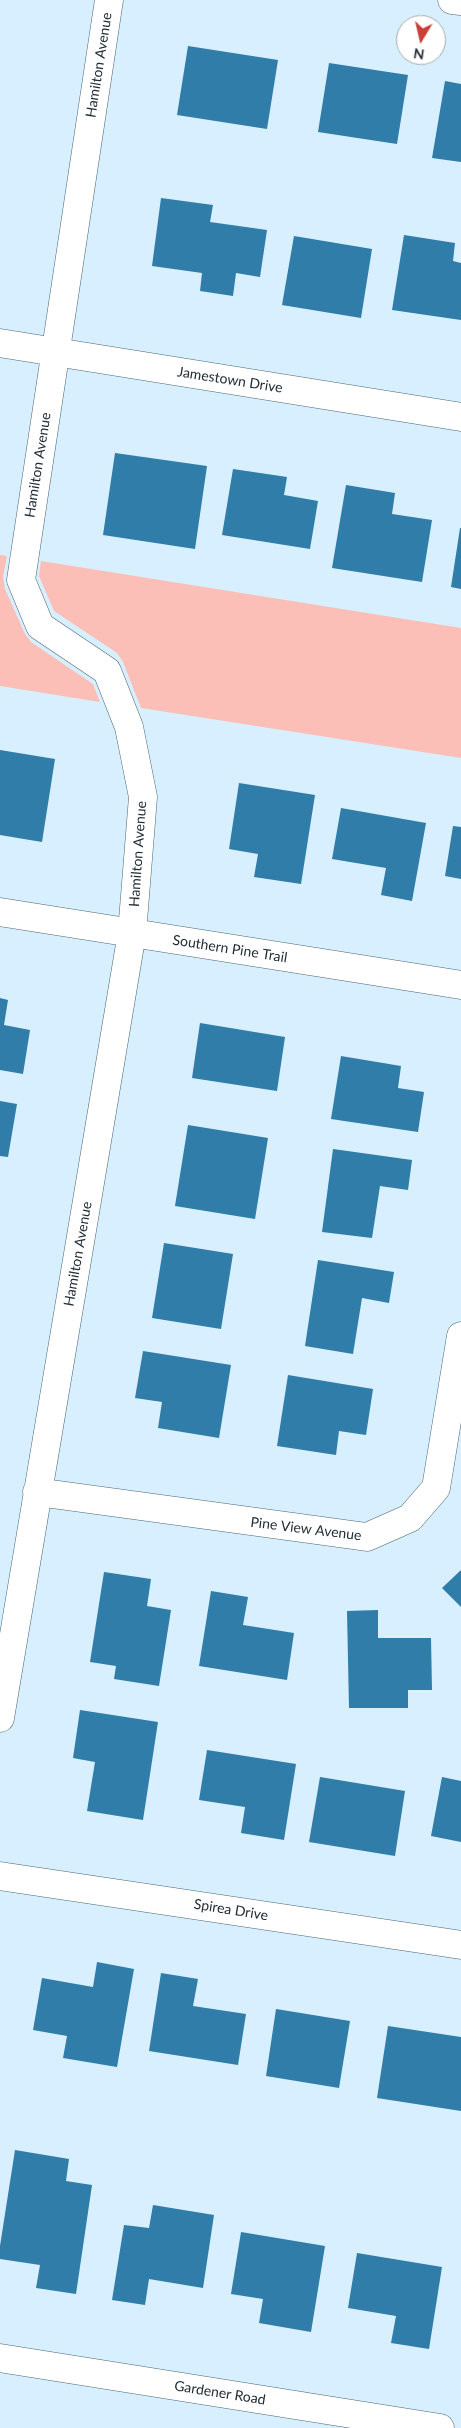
<!DOCTYPE html>
<html>
<head>
<meta charset="utf-8">
<style>
  body { margin:0 }
  #map { position:relative; width:461px; height:2428px; overflow:hidden; background:#d7efff; font-family:Lato,sans-serif }
  canvas { display:block }
  .north { position:absolute; left:396px; top:15px; width:50px; height:50px; box-sizing:border-box; background:#fff; border:1px solid #a6abad; border-radius:50%; rotate:189deg; font-size:14px; font-weight:700; line-height:20px; text-align:center; color:#212c33 }
  .north::after { content:''; display:block; margin:auto; width:18px; height:22px; background:#cc3e38; clip-path:polygon(50% 0,100% 100%,50% 72%,0 100%) }
</style>
</head>
<body>
<div id="map">
<canvas width="461" height="2428"></canvas>
<div class="north">N</div>
</div>
<script>
const ctx = document.querySelector('canvas').getContext('2d');
ctx.lineJoin = 'round';
function fill(path, color) {
  ctx.fillStyle = color;
  ctx.fill(path, 'evenodd');
}
function shape(rows) {
  const path = new Path2D();
  for (const r of rows) {
    path.moveTo(r[0], r[1]);
    for (let i = 2; i < r.length; i += 2) path.lineTo(r[i], r[i + 1]);
  }
  return path;
}
function trace(path, color, width, dash) {
  ctx.strokeStyle = color;
  ctx.lineWidth = width;
  ctx.lineCap = dash ? 'butt' : 'round';
  ctx.setLineDash(dash || []);
  ctx.stroke(path);
}
function label(font, color, halo, rows, align = 'center') {
  ctx.font = font + ' Lato,sans-serif';
  ctx.lineWidth = 5;
  ctx.setLineDash([]);
  ctx.textBaseline = 'middle';
  ctx.strokeStyle = halo;
  ctx.fillStyle = color;
  for (const [text, x, y, turn = 0] of rows) {
    ctx.save();
    ctx.translate(x, y);
    ctx.rotate((+turn || 0) * Math.PI / 180);
    ctx.textAlign = isNaN(turn) ? turn : align;
    if (halo) ctx.strokeText(text, 0, 0);
    ctx.fillText(text, 0, 0);
    ctx.restore();
  }
}
fill(shape([
  [0,555,7,556,3,577,5,589,25,634,31,642,93,684,100,702,0,686],
  [41,561,461,628,461,758,141,708,123,662,117,653,54,611,39,576]
]), '#fbbfb8');
fill(shape([
  [188,46,278,60,267,129,177,115],
  [329,63,408,75,397,144,318,132],
  [445,81,461,84,461,162,432,158],
  [161,198,213,205,210,222,267,230,260,277,236,273,233,296,200,291,202,273,152,266],
  [404,235,455,243,453,261,461,263,461,320,392,310],
  [294,236,372,249,361,318,282,305],
  [115,453,207,466,195,549,103,535],
  [233,469,287,477,284,495,318,501,310,549,222,535],
  [346,485,395,493,392,514,432,520,422,582,332,568],
  [460,528,461,528,461,589,451,587],
  [0,750,55,759,42,842,0,835],
  [239,783,315,795,301,884,254,877,258,854,229,849],
  [341,808,426,823,412,901,381,895,386,868,332,859],
  [453,826,461,827,461,879,445,876],
  [0,998,8,1000,4,1025,30,1030,23,1074,0,1070],
  [200,1023,285,1037,277,1091,192,1078],
  [341,1056,401,1066,398,1088,424,1092,418,1132,331,1119],
  [0,1101,17,1104,8,1157,0,1156],
  [188,1125,268,1138,255,1219,175,1206],
  [333,1149,412,1160,408,1190,380,1186,372,1238,322,1232],
  [164,1243,233,1254,221,1329,152,1318],
  [318,1260,394,1272,389,1303,362,1298,353,1354,305,1346],
  [143,1351,231,1365,219,1438,158,1428,162,1402,135,1398],
  [288,1375,373,1389,366,1435,339,1431,336,1455,277,1446],
  [461,1570,461,1607,442,1588],
  [104,1572,151,1579,147,1606,171,1610,159,1686,114,1679,116,1666,90,1662],
  [211,1591,248,1597,243,1625,294,1633,287,1680,199,1666],
  [378,1610,378,1638,431,1638,432,1690,408,1690,408,1708,349,1708,347,1611],
  [80,1710,158,1722,143,1820,87,1811,95,1762,73,1758],
  [207,1750,296,1764,284,1840,241,1833,245,1807,199,1800],
  [320,1777,405,1791,395,1856,309,1842],
  [442,1777,461,1781,461,1842,431,1836],
  [97,1962,134,1969,117,2067,63,2058,67,2036,33,2030,42,1978,93,1987],
  [161,1973,198,1979,193,2006,246,2014,238,2065,149,2051],
  [276,2009,350,2021,339,2088,266,2076],
  [388,2026,461,2037,461,2111,377,2098],
  [15,2150,69,2159,66,2181,92,2185,76,2294,36,2288,40,2265,0,2259,0,2246],
  [153,2205,214,2215,203,2288,149,2279,145,2305,112,2300,124,2225,149,2228],
  [241,2232,325,2246,311,2332,259,2323,263,2299,231,2294],
  [357,2253,442,2267,429,2349,391,2343,396,2316,348,2308]
]), '#2f7da8');
const minor = shape([
  [452,0,461,1],
  [0,343,461,417],
  [0,912,461,985],
  [37,1492,367,1537,410,1518,436,1488,461,1336],
  [0,1718,132,933,143,797,129,727,107,671,40,626,21,580,109,0],
  [0,1876,461,1945],
  [0,2358,440,2428]
]);
trace(minor, '#4a6576', 29);
trace(minor, '#fff', 28);
label('14px', '#212c33', '#fff', [
  ["Hamilton Avenue",99,65,-81],
  ["Jamestown Drive",230,380,9],
  ["Hamilton Avenue",38,465,-81],
  ["Hamilton Avenue",138,854,-86],
  ["Southern Pine Trail",230,949,9],
  ["Hamilton Avenue",78,1254,-80],
  ["Pine View Avenue",306,1529,7],
  ["Spirea Drive",231,1910,9],
  ["Gardener Road",220,2393,9]
]);
</script>
</body>
</html>
